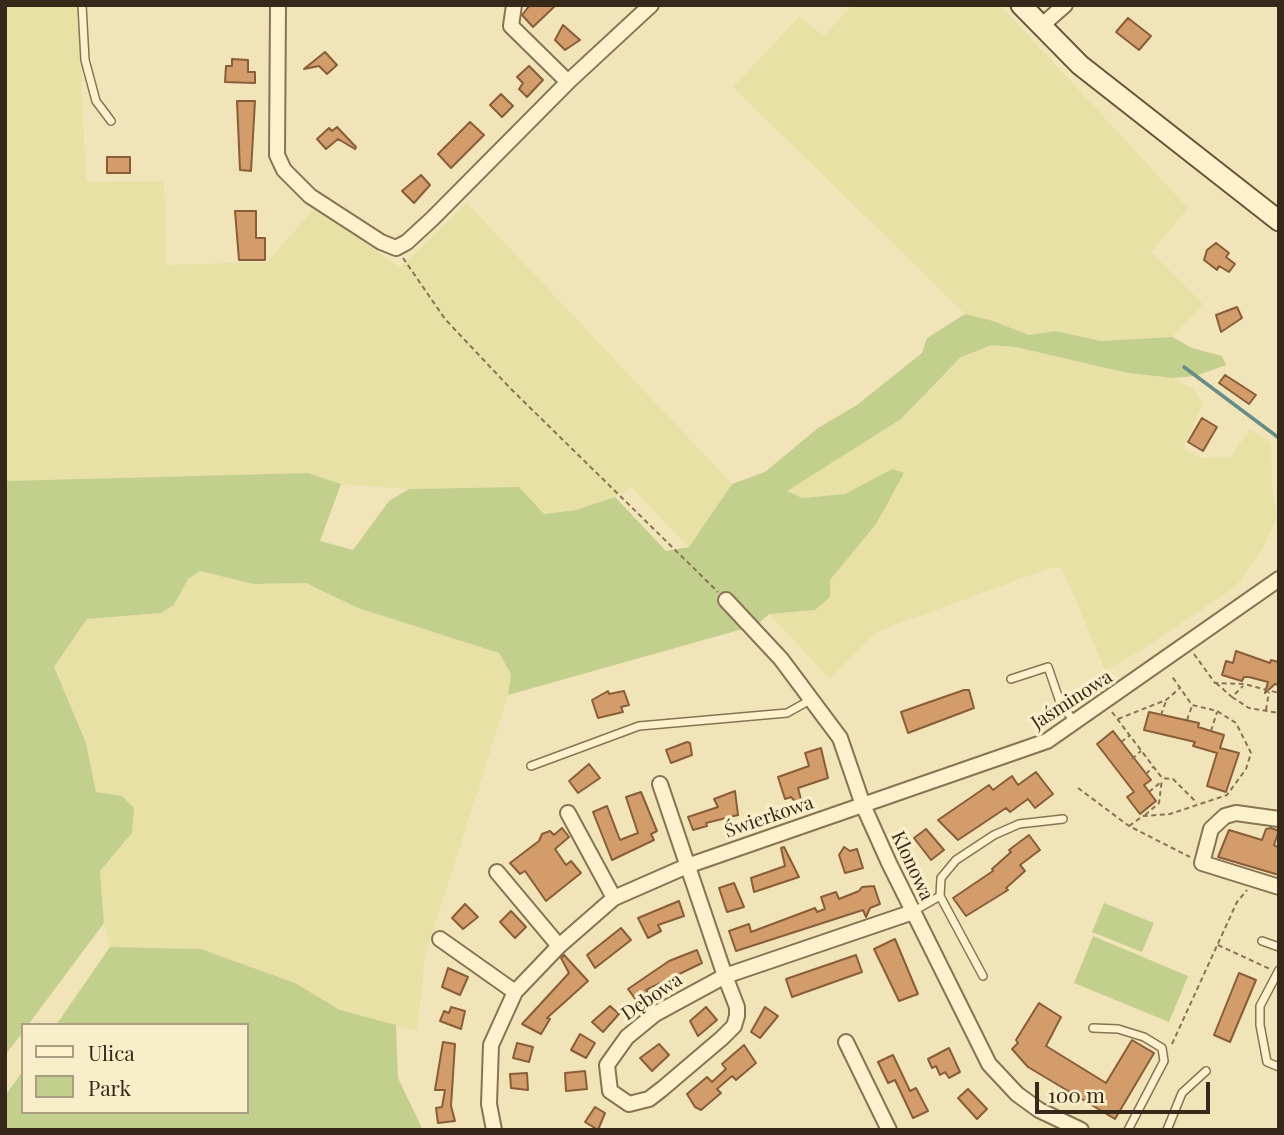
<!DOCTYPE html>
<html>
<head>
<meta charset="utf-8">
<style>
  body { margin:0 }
  #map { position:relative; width:1284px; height:1135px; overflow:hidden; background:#f1e4b9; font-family:"Playfair Display",serif }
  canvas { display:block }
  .frame { position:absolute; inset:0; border:7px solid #362919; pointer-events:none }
  .legend { position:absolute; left:21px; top:1023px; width:228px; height:91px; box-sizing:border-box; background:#f8eec9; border:2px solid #aa9f83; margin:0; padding:9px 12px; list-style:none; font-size:21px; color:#362919 }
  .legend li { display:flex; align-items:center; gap:14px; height:35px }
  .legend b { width:35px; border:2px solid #aa9f83 }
  .scale { position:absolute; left:1035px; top:1082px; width:175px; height:32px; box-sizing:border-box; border:4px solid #362919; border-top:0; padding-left:9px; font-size:21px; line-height:24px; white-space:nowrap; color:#362919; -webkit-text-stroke:5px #f8eec9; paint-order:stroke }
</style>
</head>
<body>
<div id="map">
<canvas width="1284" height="1135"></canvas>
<div class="frame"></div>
<ul class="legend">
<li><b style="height:9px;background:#fcf1cc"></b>Ulica</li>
<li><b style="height:19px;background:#c3cf8d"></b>Park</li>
</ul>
<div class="scale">100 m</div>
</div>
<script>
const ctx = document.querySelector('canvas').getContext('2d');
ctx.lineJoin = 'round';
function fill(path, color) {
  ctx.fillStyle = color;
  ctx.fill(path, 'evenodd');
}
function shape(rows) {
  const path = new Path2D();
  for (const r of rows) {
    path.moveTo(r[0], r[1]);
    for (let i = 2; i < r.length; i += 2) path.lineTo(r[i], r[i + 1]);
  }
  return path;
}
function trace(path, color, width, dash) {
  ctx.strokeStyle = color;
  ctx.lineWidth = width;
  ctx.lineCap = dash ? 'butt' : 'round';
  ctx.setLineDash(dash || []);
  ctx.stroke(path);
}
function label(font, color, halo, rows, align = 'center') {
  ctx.font = font + ' "Playfair Display",serif';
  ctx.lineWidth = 7;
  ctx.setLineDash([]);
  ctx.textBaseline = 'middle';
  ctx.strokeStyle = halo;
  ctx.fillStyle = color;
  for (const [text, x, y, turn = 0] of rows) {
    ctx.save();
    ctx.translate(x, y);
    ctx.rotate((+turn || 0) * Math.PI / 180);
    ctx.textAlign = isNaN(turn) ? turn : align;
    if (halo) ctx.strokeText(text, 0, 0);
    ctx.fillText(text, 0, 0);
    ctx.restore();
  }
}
fill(shape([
  [5,5,78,5,86,182,164,181,166,265,267,262,316,207,400,268,467,203,732,484,689,547,631,487,615,497,576,510,543,514,519,487,409,489,341,484,308,473,5,481],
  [852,5,1000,5,1188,208,1151,252,1203,304,1172,337,1101,341,1055,331,1029,335,993,321,965,314,733,87,799,17,824,36],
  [992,345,1015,347,1128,373,1173,378,1193,389,1203,404,1183,448,1200,458,1231,457,1250,429,1271,443,1272,490,1277,516,1263,549,1235,587,1137,653,1105,670,1062,568,1050,568,876,632,830,679,769,614,815,610,830,580,876,524,892,469,846,494,802,498,786,491,901,419,961,357],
  [200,571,253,584,306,583,358,608,499,653,511,674,508,695,425,956,417,1031,340,1010,295,983,201,949,110,947,104,923,100,871,132,833,122,796,96,792,86,743,54,667,87,619,162,613,174,605,188,579]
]), '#e7e1a6');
fill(shape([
  [965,314,993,321,1029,335,1055,331,1101,341,1172,337,1192,348,1222,356,1226,365,1195,376,1173,378,1128,373,1015,347,992,345,961,357,901,419,787,491,802,498,845,494,892,469,904,473,876,524,830,580,830,597,815,610,769,614,757,625,508,695,511,674,499,653,358,608,306,583,253,584,200,571,188,579,174,605,161,613,87,619,54,667,86,743,96,792,122,796,134,808,132,833,100,871,104,923,28,1025,23,1025,23,1032,5,1055,5,481,308,473,341,484,320,541,353,550,389,501,409,489,519,487,544,514,576,510,615,497,666,551,689,547,732,484,765,472,818,428,857,405,922,353,927,338],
  [1104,903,1154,923,1142,952,1092,932],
  [1093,936,1188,976,1169,1022,1074,983],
  [110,947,201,949,295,983,340,1010,396,1025,398,1078,423,1130,6,1130,7,1093,23,1071,23,1112,247,1112,247,1025,56,1025]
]), '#c3cf8d');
trace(shape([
  [1184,367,1279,438]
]), '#668e87', 3.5);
const building = shape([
  [530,5,556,5,533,27,522,15,530,5],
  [1128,18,1151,36,1139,50,1116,32,1128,18],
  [563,25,580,40,565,50,555,40,563,25],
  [325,52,337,65,327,74,319,66,304,69,325,52],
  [232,59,248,60,248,72,255,72,255,83,225,82,226,66,232,66,232,59],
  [529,66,543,80,527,97,519,89,523,83,517,77,529,66],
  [501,94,513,106,502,117,490,105,501,94],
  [237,101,255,101,251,171,240,170,237,101],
  [470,122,484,135,451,168,438,154,470,122],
  [337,127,356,147,355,149,338,139,326,149,317,139,329,128,332,131,337,127],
  [107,157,130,157,130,173,107,173,107,157],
  [421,175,430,185,414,203,402,191,421,175],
  [235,211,256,211,256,238,265,238,265,260,239,260,235,211],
  [1216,243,1229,253,1226,257,1235,264,1229,272,1219,266,1217,270,1204,260,1207,250,1216,243],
  [1237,307,1242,318,1221,332,1216,315,1237,307],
  [1225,375,1256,395,1249,404,1219,383,1225,375],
  [1202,418,1217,427,1203,451,1188,442,1202,418],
  [1236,651,1270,663,1271,660,1279,662,1279,685,1275,684,1265,693,1268,682,1249,677,1244,677,1242,681,1222,675,1226,661,1233,663,1236,651],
  [964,690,969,690,974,708,908,733,901,712,964,690],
  [608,691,609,694,624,691,629,705,621,707,623,712,598,718,592,700,608,691],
  [1149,712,1199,723,1198,727,1224,735,1220,748,1239,753,1226,792,1207,786,1217,753,1193,746,1195,742,1144,730,1149,712],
  [1113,731,1151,780,1144,785,1156,801,1140,814,1127,797,1134,792,1097,744,1113,731],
  [687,742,690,743,692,755,671,763,666,750,687,742],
  [821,748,828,778,798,788,804,811,791,797,785,799,778,777,809,766,805,753,821,748],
  [589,764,600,778,578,793,569,781,589,764],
  [1036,772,1053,794,1035,808,1028,799,1010,812,1006,808,958,840,938,820,989,785,993,790,1012,776,1018,785,1036,772],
  [735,791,738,815,706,823,707,826,693,830,688,817,718,807,714,799,735,791],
  [641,792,657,831,651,834,654,840,612,860,593,812,607,806,620,840,638,833,626,797,641,792],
  [562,828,569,837,555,849,566,865,571,861,581,873,546,901,525,871,520,874,510,863,539,841,542,834,550,831,554,835,562,828],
  [1271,828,1279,831,1274,845,1279,848,1279,875,1218,857,1229,830,1262,840,1266,829,1271,828],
  [926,829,944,850,931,860,914,838,926,829],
  [1029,835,1040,850,1020,865,1025,871,1006,888,1008,890,966,916,953,898,993,871,992,869,1011,852,1009,850,1029,835],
  [784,847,799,877,754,892,751,878,785,866,781,848,784,847],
  [844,847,850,851,857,849,863,868,845,873,839,855,844,847],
  [734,883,744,907,727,912,719,888,734,883],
  [874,886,880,904,870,908,866,917,863,910,736,951,729,931,749,924,751,932,815,908,817,912,825,909,821,897,836,892,839,899,859,891,862,887,874,886],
  [679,901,684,916,658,925,661,931,648,938,638,918,679,901],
  [465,904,478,917,463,929,452,918,465,904],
  [511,911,526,927,515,938,500,922,511,911],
  [621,928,631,940,595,968,587,955,621,928],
  [895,939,918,994,899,1001,874,949,895,939],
  [697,950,702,963,646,990,648,993,636,1000,628,989,669,961,697,950],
  [564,955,588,981,547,1018,550,1019,541,1034,522,1024,569,973,561,958,564,955],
  [856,955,862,972,792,997,786,979,856,955],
  [448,968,468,977,460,995,442,987,448,968],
  [1239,973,1256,980,1230,1042,1214,1035,1239,973],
  [1039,1003,1061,1017,1046,1046,1106,1083,1132,1040,1154,1053,1115,1119,1028,1067,1012,1049,1018,1043,1016,1040,1039,1003],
  [610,1006,619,1014,603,1032,592,1022,610,1006],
  [451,1007,465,1011,461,1029,440,1021,444,1011,449,1013,451,1007],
  [706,1007,717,1020,698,1036,690,1021,706,1007],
  [765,1007,778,1016,760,1038,751,1032,765,1007],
  [580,1034,595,1043,586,1058,571,1050,580,1034],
  [443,1042,455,1044,451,1106,455,1121,438,1123,436,1108,442,1107,445,1090,435,1090,443,1042],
  [517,1043,533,1047,529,1062,513,1058,517,1043],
  [659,1044,669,1055,652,1071,640,1058,659,1044],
  [744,1045,756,1063,736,1080,732,1076,717,1089,721,1093,701,1110,695,1107,687,1094,707,1077,712,1082,726,1069,722,1064,744,1045],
  [949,1048,960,1072,949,1078,945,1072,940,1075,936,1066,932,1068,928,1059,949,1048],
  [893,1055,910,1091,916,1088,928,1111,913,1118,895,1080,888,1083,878,1062,893,1055],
  [585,1071,587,1089,566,1091,565,1073,585,1071],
  [527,1073,528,1090,511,1088,510,1074,527,1073],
  [968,1089,987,1109,977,1119,958,1098,968,1089],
  [595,1107,605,1113,598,1130,585,1122,595,1107]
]);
fill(building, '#d39d6b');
trace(building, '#895d37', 2);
const lane = shape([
  [82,5,85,60,96,101,111,121],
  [1011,679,1048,667,1060,702,1075,723],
  [531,766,639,726,787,713,812,699],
  [940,896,941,878,956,860,994,835,1019,824,1063,819],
  [914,911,940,896,983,976],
  [1262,941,1279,947],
  [1279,970,1260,1006,1260,1025,1267,1062,1279,1067],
  [1093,1028,1118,1029,1144,1037,1162,1048,1164,1061,1128,1130],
  [1167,1130,1182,1093,1206,1071]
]);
const street = shape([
  [278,5,277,155,284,170,310,196,381,242,396,248,407,242,433,218,570,80,651,5],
  [514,5,511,26,568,82],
  [1040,27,1065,5],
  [726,600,781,659,840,738,863,805,889,863,989,1064,1017,1094,1039,1110,1081,1130],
  [660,784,725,976,737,1007,737,1016,734,1026,722,1038,662,1089,649,1099,629,1104,610,1091,607,1065,627,1037,655,1014,725,976,913,912],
  [568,813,614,898],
  [1279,819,1236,813,1225,816,1211,829,1202,863,1279,887],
  [497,872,559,946],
  [440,939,515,992],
  [846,1042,889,1130],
  [494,1130,489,1104,491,1045,515,992,559,946,614,898,687,866,1047,741,1279,579]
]);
const secondary = shape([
  [1021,5,1080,65,1279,221]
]);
trace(lane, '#887353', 10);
trace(street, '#887353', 18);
trace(secondary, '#6a5336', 23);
trace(shape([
  [403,258,445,319,511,389,718,592],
  [1194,654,1215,683,1244,684,1279,693],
  [1216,683,1232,697,1243,686],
  [1232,697,1249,708,1279,713],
  [1266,710,1269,692],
  [1112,712,1162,778,1173,779,1197,803],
  [1161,715,1166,701],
  [1118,719,1166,700,1180,688],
  [1187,720,1192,706],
  [1211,731,1217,712],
  [1121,742,1129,736],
  [1132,759,1141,751],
  [1146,774,1153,767],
  [1078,788,1129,826,1190,857],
  [1149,792,1161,782],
  [1145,815,1159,803,1162,779],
  [1129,826,1143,816,1170,814,1227,795,1246,769,1251,753,1236,723,1217,711,1192,705,1171,675],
  [1218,945,1270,969],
  [1172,1044,1237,902,1247,890]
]), '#887353', 2, [5, 3.5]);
trace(lane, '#fcf1cc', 7);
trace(street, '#fcf1cc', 14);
trace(secondary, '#fcf1cc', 19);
label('19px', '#362919', '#f8eec9', [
  ["Jaśminowa",1072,700,-33],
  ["Świerkowa",769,817,-19],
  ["Klonowa",912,866,65],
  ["Dębowa",652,997,-34]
]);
</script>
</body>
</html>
